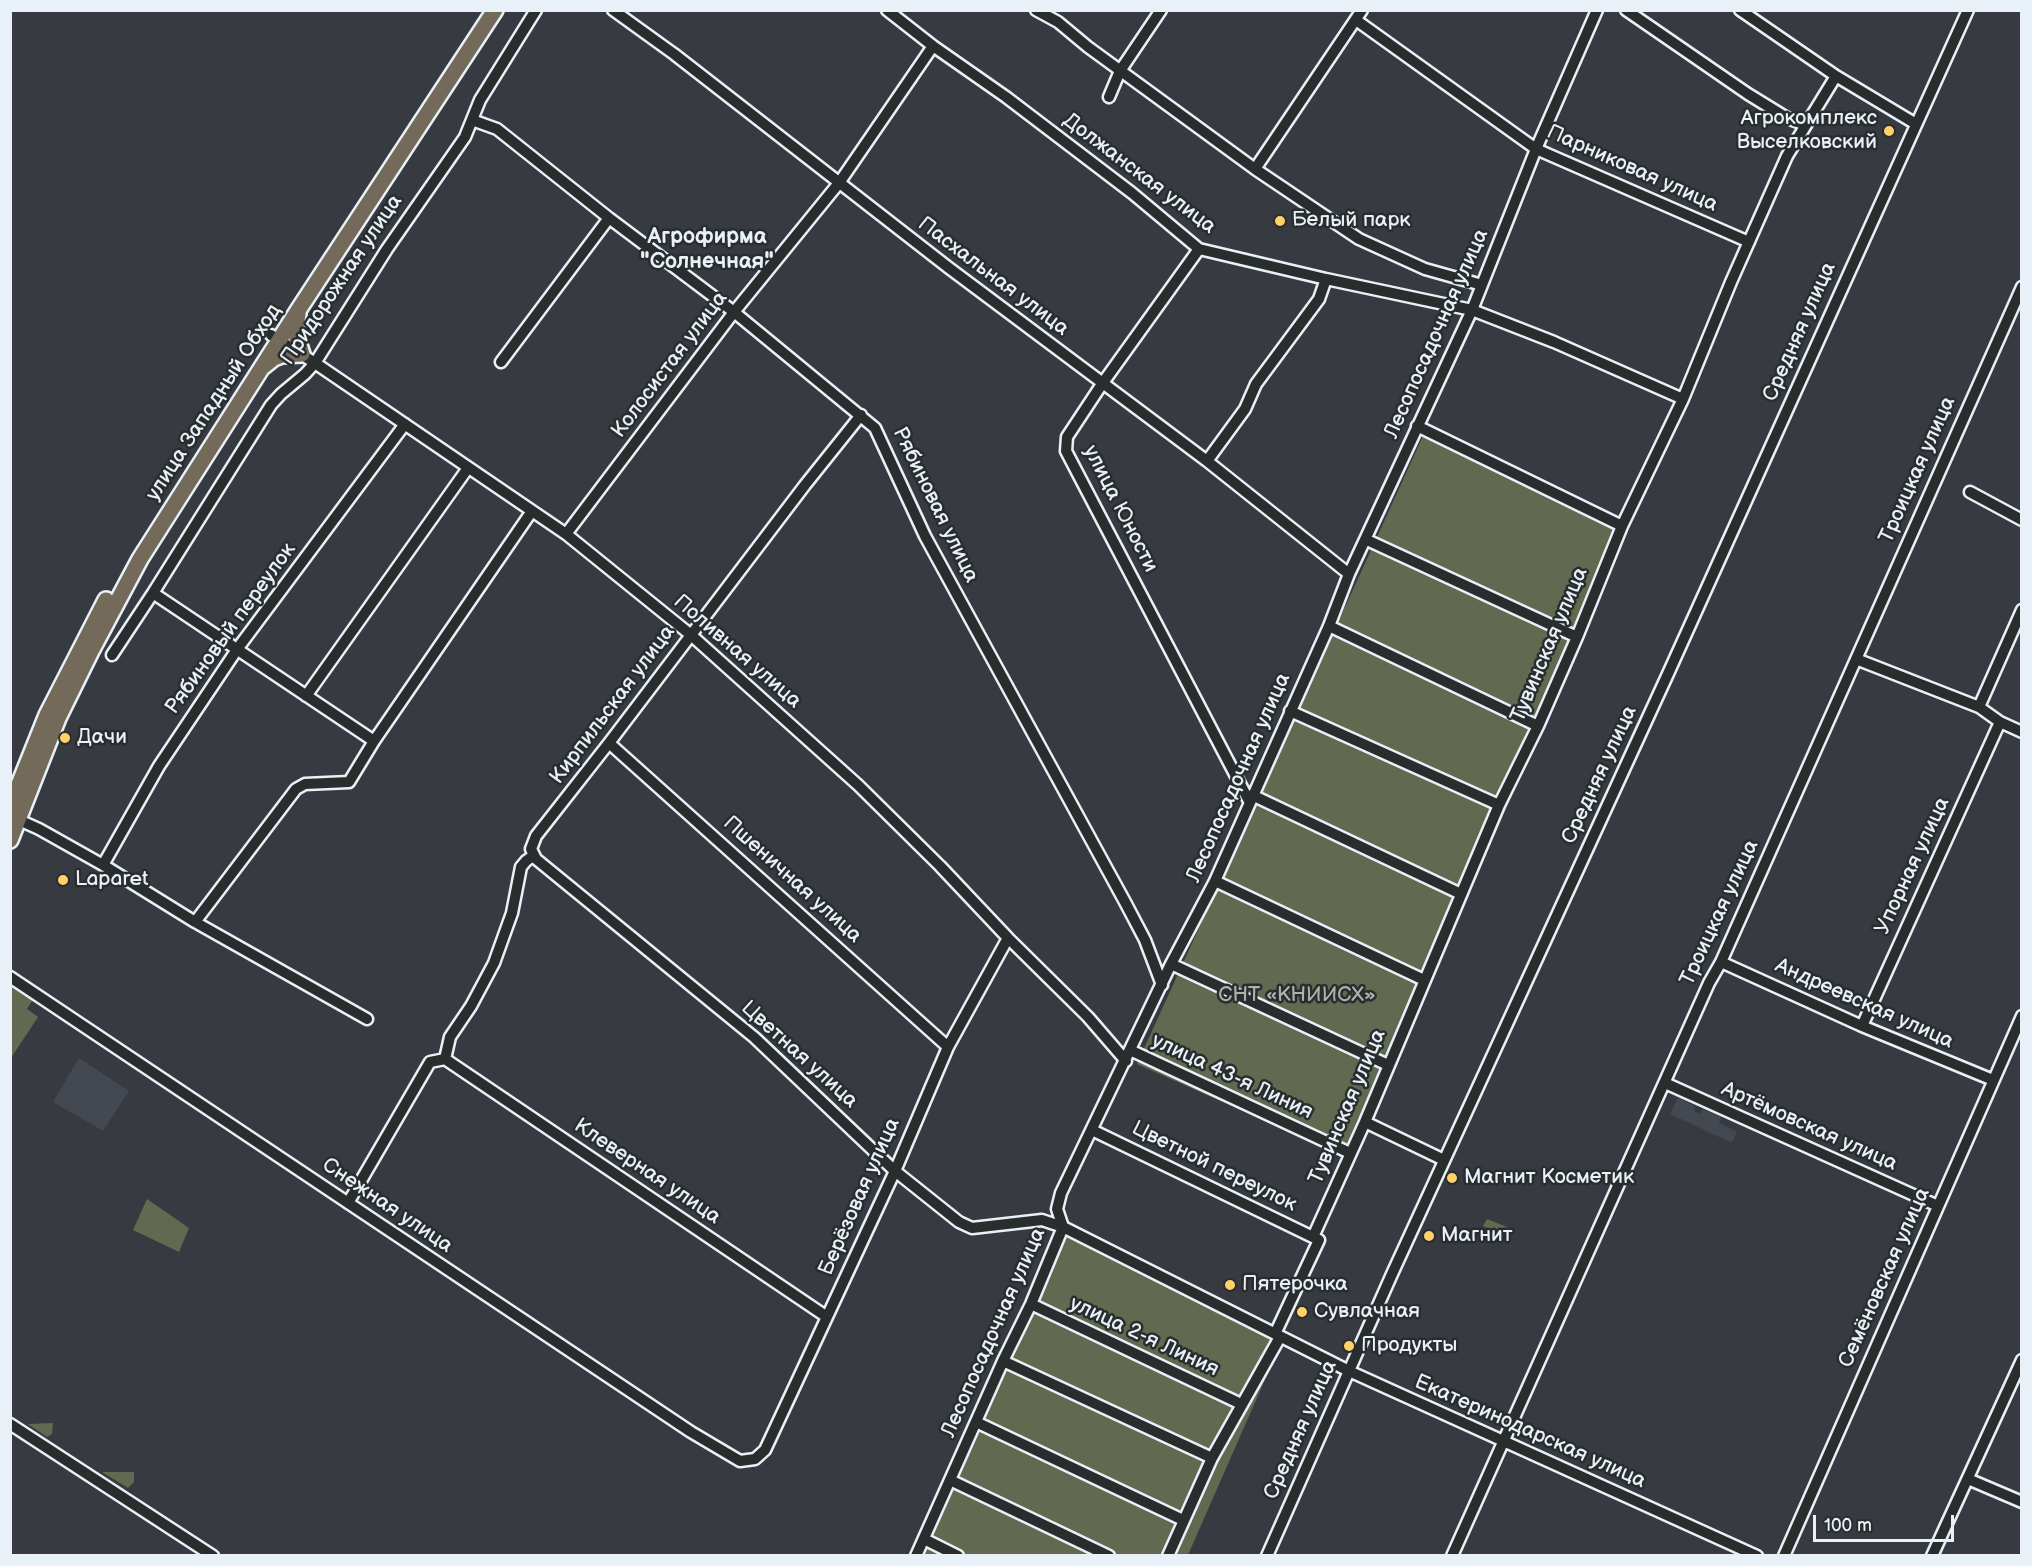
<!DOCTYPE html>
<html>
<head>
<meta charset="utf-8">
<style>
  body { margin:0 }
  #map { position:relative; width:2032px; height:1566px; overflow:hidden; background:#373b41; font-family:"Balsamiq Sans",sans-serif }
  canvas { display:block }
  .frame { position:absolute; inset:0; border:12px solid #e8f1f8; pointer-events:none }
  .scale { position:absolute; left:1813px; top:1515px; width:141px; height:27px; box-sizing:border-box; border:3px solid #e8f1f8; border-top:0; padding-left:8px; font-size:18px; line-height:21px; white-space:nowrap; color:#e8f1f8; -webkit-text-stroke:4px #2a2d2e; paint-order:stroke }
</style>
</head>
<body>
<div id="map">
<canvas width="2032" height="1566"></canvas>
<div class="frame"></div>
<div class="scale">100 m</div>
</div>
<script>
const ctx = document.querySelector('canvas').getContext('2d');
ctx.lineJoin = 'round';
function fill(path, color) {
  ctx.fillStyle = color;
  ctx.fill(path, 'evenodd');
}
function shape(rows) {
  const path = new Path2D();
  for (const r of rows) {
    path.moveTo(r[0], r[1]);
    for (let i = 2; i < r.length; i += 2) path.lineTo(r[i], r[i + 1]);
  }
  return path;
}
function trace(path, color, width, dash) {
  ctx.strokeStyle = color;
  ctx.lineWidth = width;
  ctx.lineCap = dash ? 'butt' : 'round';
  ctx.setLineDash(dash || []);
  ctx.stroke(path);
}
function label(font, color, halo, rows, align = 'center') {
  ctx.font = font + ' "Balsamiq Sans",sans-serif';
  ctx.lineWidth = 5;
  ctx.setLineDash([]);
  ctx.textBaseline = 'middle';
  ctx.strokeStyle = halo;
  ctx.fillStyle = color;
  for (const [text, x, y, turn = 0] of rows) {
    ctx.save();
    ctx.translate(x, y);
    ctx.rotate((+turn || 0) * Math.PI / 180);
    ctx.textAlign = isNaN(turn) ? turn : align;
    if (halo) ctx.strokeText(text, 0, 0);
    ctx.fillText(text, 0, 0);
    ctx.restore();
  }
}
fill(shape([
  [79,1058,129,1091,103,1131,53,1102],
  [1678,1098,1695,1106,1694,1111,1700,1114,1703,1109,1721,1117,1719,1123,1737,1132,1733,1141,1730,1142,1670,1114]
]), '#434851');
fill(shape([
  [1423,436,1627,534,1352,1159,1137,1064],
  [11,982,34,998,27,1009,38,1017,11,1058],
  [147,1199,189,1228,179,1252,133,1230],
  [1487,1219,1512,1229,1509,1237,1483,1226],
  [1070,1228,1285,1334,1188,1555,924,1556],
  [53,1423,52,1434,47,1437,28,1424],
  [102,1472,134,1472,134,1482,128,1488]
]), '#616950');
const minor = shape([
  [613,10,674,54,949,268,1207,461,1349,574],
  [887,10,933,46,1006,97,1132,193,1199,249,1326,279,1472,310,1554,342,1683,399],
  [1036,10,1058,22,1088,47,1255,169,1359,239,1425,269,1482,285],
  [1626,10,1748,94,1787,118,1806,125],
  [1740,10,1836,76,1916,124],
  [1356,20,1536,149,1749,242],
  [1109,97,1120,71,1161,10],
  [472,120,497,129,609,218,734,312,875,428,925,536,1125,902,1145,940,1162,985],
  [1255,169,1362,10],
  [1199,249,1102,384,1067,437,1066,451,1249,801],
  [271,335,315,363,566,534,691,635,858,785,940,866,1008,938,1088,1017,1126,1061],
  [501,362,609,218],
  [861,415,805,485,609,743,536,836,531,849,536,859,755,1038,895,1171,959,1222,972,1228,1042,1220,1063,1227,1349,1371,1757,1556],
  [1417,426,1622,526],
  [1207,461,1245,409,1256,384,1319,299,1326,279],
  [1970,492,2022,520],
  [566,534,734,312,839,183,933,46],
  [1367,540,1577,637],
  [153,593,374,741],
  [1329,626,1538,726],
  [112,655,153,593,271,405,281,394,305,374,315,363,387,249,465,137,480,100,536,10],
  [1856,659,1979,707,2000,722,2022,732],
  [306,696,468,468],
  [1979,707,2022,610],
  [1290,711,1499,805],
  [609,743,948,1047],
  [1252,795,1461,894],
  [19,820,39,829,103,865,195,922,367,1019],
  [103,865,159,766,238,648,405,424],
  [1215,881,1424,980],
  [195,922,296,789,305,784,349,782,374,741,532,511],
  [1721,962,1862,1026,1993,1080],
  [1171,964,1388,1065],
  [10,977,691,1432,740,1461,755,1459,765,1450,895,1171,948,1047,1008,938],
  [1862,1026,2000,722],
  [1130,1050,1350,1153],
  [445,1059,827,1317],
  [445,1059,450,1037,471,1006,494,963,512,913,521,867,526,861,534,855],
  [1665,1083,1938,1206],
  [1365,1122,1444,1160],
  [1092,1130,1319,1240,1275,1334],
  [348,1203,430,1062,445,1059],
  [1313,1237,1365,1122,1499,805,1538,726,1577,637,1622,526,1683,399,1731,282,1787,156,1836,76],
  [1031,1304,1241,1404],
  [1003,1361,1212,1458],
  [976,1422,1183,1520],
  [10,1424,213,1556],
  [1968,1479,2022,1502],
  [950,1480,1109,1556],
  [924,1539,958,1556],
  [916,1556,1003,1361,1031,1304,1063,1227,1057,1209,1061,1193,1171,964,1215,881,1329,626,1349,574,1472,310,1536,149,1597,10],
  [1168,1556,1212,1458,1280,1337],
  [1267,1556,1392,1274,1667,676,1968,10],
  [1452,1556,1709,983,1721,962,2022,287],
  [1784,1556,2022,1016],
  [1932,1556,2022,1360]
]);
const highway = shape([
  [264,366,274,358,282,355,302,354,295,332,298,314],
  [10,807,47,715,106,600],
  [10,840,58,718,91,651,140,559,299,309,495,10]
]);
trace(minor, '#e8f1f8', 15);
trace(highway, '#e8f1f8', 20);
trace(minor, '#2a2d2e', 10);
trace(highway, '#746a5a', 15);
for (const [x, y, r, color] of [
  [1889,131,6,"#ffd166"],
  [1280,221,6,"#ffd166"],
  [65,738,6,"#ffd166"],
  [63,880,6,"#ffd166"],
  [1452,1178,6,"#ffd166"],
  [1429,1236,6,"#ffd166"],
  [1230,1285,6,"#ffd166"],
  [1302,1312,6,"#ffd166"],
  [1349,1346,6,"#ffd166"]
]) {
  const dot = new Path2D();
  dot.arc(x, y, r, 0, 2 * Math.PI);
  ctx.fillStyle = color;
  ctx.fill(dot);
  trace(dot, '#2a2d2e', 2);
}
label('21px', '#e8f1f8', '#2a2d2e', [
  ["Агрокомплекс",1877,119,"right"],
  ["Выселковский",1877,143,"right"],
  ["Белый парк",1292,221],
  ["Дачи",77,738],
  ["Laparet",75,880],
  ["Магнит Косметик",1464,1178],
  ["Магнит",1441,1236],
  ["Пятерочка",1242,1285],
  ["Сувлачная",1314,1312],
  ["Продукты",1361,1346]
], 'left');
label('21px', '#e8f1f8', '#2a2d2e', [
  ["Парниковая улица",1632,169,24],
  ["Должанская улица",1139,174,37],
  ["Пасхальная улица",993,277,37],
  ["Придорожная улица",342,280,-56],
  ["Средняя улица",1800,332,-66],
  ["Лесопосадочная улица",1437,334,-66],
  ["Колосистая улица",670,365,-53],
  ["улица Западный Обход",214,403,-57],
  ["Троицкая улица",1918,470,-66],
  ["Рябиновая улица",935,505,64],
  ["улица Юности",1120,509,63],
  ["Рябиновый переулок",231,629,-54],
  ["Тувинская улица",1550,645,-67],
  ["Поливная улица",737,652,41],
  ["Кирпильская улица",613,705,-53],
  ["Средняя улица",1600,775,-65],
  ["Лесопосадочная улица",1239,778,-66],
  ["Упорная улица",1913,866,-65],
  ["Пшеничная улица",792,880,42],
  ["Троицкая улица",1720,913,-65],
  ["Андреевская улица",1864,1004,24],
  ["Цветная улица",799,1055,42],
  ["улица 43-я Линия",1232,1077,25],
  ["Тувинская улица",1348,1107,-67],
  ["Артёмовская улица",1809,1127,24],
  ["Цветной переулок",1214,1167,26],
  ["Клеверная улица",647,1172,34],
  ["Берёзовая улица",860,1197,-66],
  ["Снежная улица",387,1206,34],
  ["Семёновская улица",1885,1278,-66],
  ["Лесопосадочная улица",994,1333,-66],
  ["улица 2-я Линия",1144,1337,25],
  ["Средняя улица",1301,1430,-66],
  ["Екатеринодарская улица",1530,1432,24]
]);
label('21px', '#abb4ac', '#2a2d2e', [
  ["СНТ «КНИИСХ»",1297,996]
]);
label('bold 22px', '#e8f1f8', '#2a2d2e', [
  ["Агрофирма",707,237],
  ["\"Солнечная\"",707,262]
]);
</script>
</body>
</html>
